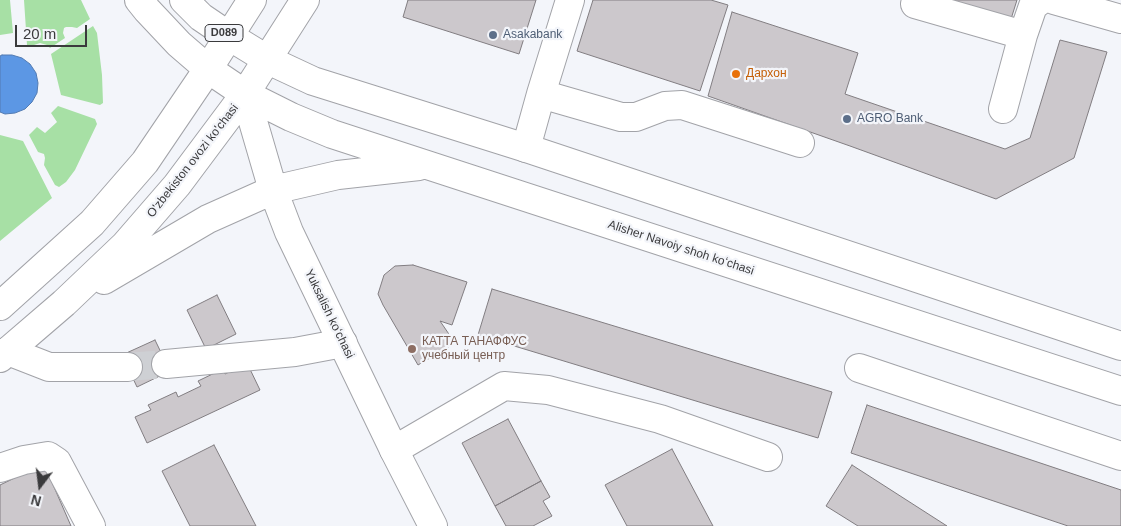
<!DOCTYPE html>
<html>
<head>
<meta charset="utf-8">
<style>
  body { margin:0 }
  #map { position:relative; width:1121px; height:526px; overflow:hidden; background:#f3f5fa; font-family:Helvetica,sans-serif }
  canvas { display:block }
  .north { position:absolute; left:15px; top:461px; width:50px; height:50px; -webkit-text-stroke:4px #f3f5fa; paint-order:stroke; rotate:195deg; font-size:14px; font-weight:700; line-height:20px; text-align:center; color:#3a3a3c }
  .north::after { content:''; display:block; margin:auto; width:18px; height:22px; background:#3a3a3c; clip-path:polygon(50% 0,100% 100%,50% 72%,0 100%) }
  .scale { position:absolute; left:15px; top:25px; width:72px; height:22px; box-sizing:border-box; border:2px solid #3a3a3c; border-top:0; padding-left:6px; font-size:15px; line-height:18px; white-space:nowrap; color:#3a3a3c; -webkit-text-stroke:4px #f3f5fa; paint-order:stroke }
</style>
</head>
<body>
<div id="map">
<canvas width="1121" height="526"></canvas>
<div class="north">N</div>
<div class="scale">20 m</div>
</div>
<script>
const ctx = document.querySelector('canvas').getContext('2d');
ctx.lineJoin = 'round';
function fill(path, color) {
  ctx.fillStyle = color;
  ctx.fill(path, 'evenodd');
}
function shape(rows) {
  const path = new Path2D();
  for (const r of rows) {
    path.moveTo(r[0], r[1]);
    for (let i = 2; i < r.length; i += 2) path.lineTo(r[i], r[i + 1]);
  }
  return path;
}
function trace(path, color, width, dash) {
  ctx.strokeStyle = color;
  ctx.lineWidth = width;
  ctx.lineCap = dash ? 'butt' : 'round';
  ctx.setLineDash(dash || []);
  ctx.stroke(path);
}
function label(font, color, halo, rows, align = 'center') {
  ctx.font = font + ' Helvetica,sans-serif';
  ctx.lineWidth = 4.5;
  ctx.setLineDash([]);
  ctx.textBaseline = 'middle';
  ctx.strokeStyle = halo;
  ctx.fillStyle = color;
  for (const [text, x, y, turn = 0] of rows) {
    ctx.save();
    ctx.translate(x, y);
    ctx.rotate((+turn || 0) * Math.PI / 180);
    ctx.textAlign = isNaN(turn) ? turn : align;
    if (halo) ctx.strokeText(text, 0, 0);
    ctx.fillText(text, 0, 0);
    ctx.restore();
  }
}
fill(shape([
  [0,0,10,0,13,33,0,35],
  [24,0,81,0,90,19,77,28,72,27,66,27,64,28,63,33,65,38,50,48,47,45,40,43,34,45,27,45],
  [93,26,97,33,102,75,103,103,100,105,61,95,51,54],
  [58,106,95,119,97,124,75,170,66,182,59,187,55,185,44,165,45,158,44,154,38,152,29,135,37,127,45,133,57,122,51,113],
  [0,135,23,141,52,198,0,241]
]), '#a7e0a5');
const water = shape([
  [2,55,12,55,22,58,30,64,36,73,38,83,37,93,32,102,25,109,15,113,5,114,0,112,0,56,2,55]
]);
fill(water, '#5c97e4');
trace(water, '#527bb2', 1);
const building = shape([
  [408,0,536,0,519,54,403,17,408,0],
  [593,0,711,0,728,5,700,91,577,51,593,0],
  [914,0,1017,0,1011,19,914,0],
  [732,12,858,53,845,94,1005,149,1030,138,1060,40,1107,52,1074,158,996,199,850,146,708,96,732,12],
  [413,265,467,282,452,325,440,321,455,343,418,365,383,305,378,294,384,275,395,266,413,265],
  [492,289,832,392,818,438,478,335,492,289],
  [217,295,236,334,206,349,187,310,217,295],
  [155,340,170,371,137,387,122,355,155,340],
  [247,363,260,390,147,443,135,417,151,410,148,405,176,392,178,397,201,386,198,381,223,369,225,374,247,363],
  [867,405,1121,490,1121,526,1068,526,851,453,867,405],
  [508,419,541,481,495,506,462,443,508,419],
  [214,445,256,526,190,526,162,471,214,445],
  [672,449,713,526,627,526,605,485,672,449],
  [44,464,71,526,0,526,0,485,44,464],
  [852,465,947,526,858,526,826,506,852,465],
  [541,481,550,497,543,501,552,516,533,526,506,526,495,506,541,481]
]);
fill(building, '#ccc8cc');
trace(building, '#817d81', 1);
trace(shape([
  [128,367,166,364]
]), '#ced0d4', 28, [28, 14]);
const minor = shape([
  [1054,0,1121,19],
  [915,4,1023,35],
  [541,94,621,117,636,117,665,106,682,105,800,143],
  [1003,109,1023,35,1033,6,1041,0],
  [526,148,541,94,570,0],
  [8,351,49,367,128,367],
  [166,364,295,352,343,343],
  [859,368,1121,456],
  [394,450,504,386,548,390,660,419,768,457],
  [0,468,24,460,48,456,57,462,91,526]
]);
const major = shape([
  [139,0,147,10,179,44,208,69,245,94,291,117,332,134,1121,391],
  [184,0,201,17,229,36,268,60,313,81,526,148,1121,346],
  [245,94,273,190,289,232,394,450,433,526],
  [104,280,208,219,273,190,338,175,419,166],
  [0,306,92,223,145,162,208,69,252,0],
  [0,358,64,303,125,245,177,185,245,94,305,0]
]);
trace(minor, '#a2a3a8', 30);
trace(major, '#a2a3a8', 30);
trace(minor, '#fff', 28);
trace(major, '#fff', 28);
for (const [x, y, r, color] of [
  [493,35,5,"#5c6f8a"],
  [736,74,5,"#e8710a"],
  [847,119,5,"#5c6f8a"],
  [412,349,5,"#8d6e63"]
]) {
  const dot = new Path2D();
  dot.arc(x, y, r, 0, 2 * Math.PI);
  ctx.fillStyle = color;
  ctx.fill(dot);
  trace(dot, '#f3f5fa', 2);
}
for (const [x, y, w] of [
  [224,33,38]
]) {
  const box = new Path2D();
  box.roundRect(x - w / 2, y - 8.5, w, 17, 4);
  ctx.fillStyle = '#f3f5fa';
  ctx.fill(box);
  trace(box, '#3a3a3c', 1);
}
label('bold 11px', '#3a3a3c', null, [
  ["D089",224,33]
]);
label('12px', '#4e5e75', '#f3f5fa', [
  ["Asakabank",503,35],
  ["AGRO Bank",857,119]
], 'left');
label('12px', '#c56008', '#f3f5fa', [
  ["Дархон",746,74]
], 'left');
label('12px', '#3a3a3c', '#f3f5fa', [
  ["O'zbekiston ovozi ko'chasi",193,161,-52],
  ["Alisher Navoiy shoh koʻchasi",681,248,18],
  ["Yuksalish koʻchasi",329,314,64]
]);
label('12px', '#785e54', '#f3f5fa', [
  ["КАТТА ТАНАФФУС",422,342],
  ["учебный центр",422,356]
], 'left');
</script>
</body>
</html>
